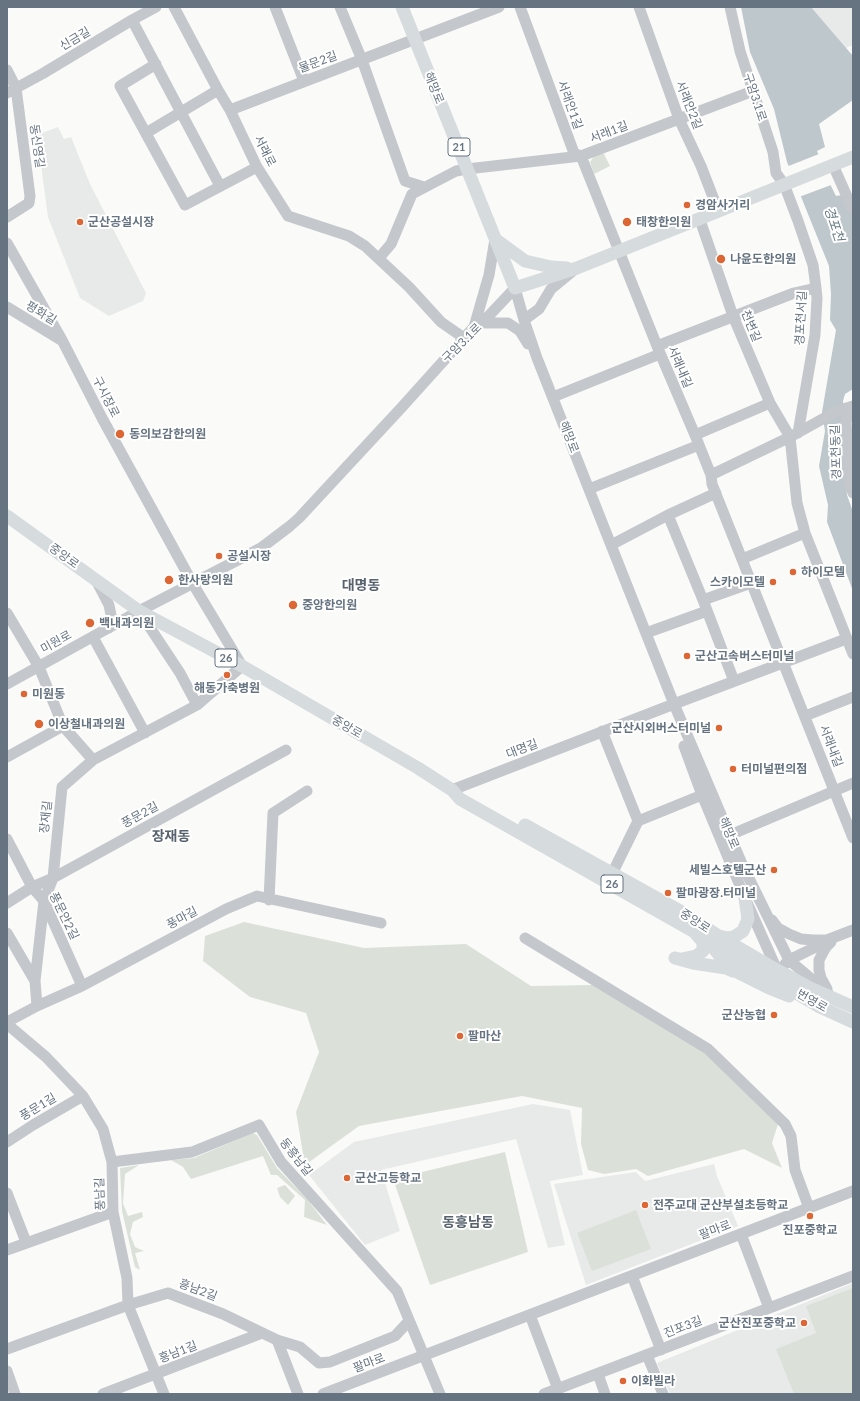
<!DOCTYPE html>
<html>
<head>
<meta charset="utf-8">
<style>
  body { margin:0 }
  #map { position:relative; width:860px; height:1401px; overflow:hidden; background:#fafaf8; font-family:Lato,sans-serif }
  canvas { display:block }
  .frame { position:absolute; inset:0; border:8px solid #667481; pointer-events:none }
</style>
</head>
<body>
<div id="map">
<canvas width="860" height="1401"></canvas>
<div class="frame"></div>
</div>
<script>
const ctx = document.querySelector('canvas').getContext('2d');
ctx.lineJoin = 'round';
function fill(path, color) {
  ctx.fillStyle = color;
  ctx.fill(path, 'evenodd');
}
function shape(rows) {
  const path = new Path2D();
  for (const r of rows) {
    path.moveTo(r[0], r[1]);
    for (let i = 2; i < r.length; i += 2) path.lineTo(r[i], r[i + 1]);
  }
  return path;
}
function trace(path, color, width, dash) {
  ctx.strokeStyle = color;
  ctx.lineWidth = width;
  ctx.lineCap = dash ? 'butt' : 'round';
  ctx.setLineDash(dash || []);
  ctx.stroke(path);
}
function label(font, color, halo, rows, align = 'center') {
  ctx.font = font + ' Lato,"Noto Sans KR",sans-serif';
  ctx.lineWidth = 4;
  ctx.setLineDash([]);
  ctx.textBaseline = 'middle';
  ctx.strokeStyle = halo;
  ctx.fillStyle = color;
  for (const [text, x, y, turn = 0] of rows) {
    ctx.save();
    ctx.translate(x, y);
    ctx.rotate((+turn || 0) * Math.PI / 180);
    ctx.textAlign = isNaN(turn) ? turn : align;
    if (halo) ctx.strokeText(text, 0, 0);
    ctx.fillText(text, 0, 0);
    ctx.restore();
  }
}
fill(shape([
  [811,7,853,7,853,45,846,48],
  [58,127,64,139,71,137,90,184,146,293,143,301,109,316,80,298,48,217,37,135],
  [533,1104,570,1110,583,1175,550,1181,565,1245,548,1248,516,1139,381,1170,400,1231,365,1245,309,1175,354,1142],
  [714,1164,717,1176,738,1226,586,1285,554,1184,636,1172,645,1181],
  [853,1283,853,1394,670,1394,657,1363]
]), '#e8e9e9');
fill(shape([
  [603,152,610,166,594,174,590,162,595,155],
  [244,922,364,948,466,944,531,986,593,985,709,1053,778,1124,772,1143,782,1168,744,1149,648,1176,636,1169,604,1174,588,1170,581,1144,582,1108,522,1096,359,1126,305,1165,296,1112,319,1052,306,1013,250,997,203,961,205,936],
  [253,1133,257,1135,277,1168,307,1199,327,1225,304,1217,305,1200,277,1175,271,1175,263,1156,191,1179,183,1167,171,1160,194,1158],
  [505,1152,528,1252,430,1285,393,1179],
  [139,1165,125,1174,123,1203,128,1216,142,1212,143,1217,133,1222,130,1234,135,1247,144,1251,135,1253,140,1270,135,1267,122,1211,120,1168],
  [285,1185,295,1196,288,1205,280,1197,277,1188],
  [636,1210,651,1249,592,1271,577,1233],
  [853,1288,853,1394,794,1394,776,1349,816,1333,806,1306]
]), '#dbe1d9');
fill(shape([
  [741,7,811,7,853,56,853,100,819,124,825,147,817,151,830,184,836,196,842,195,853,216,853,389,845,394,843,401,847,461,845,474,847,495,853,512,853,591,827,522,828,505,819,466,825,431,822,412,836,330,830,320,831,294,829,266,787,162,774,109,750,52]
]), '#bec7cc');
fill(shape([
  [819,154,831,185,799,197,786,167]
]), '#fafaf8');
trace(shape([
  [174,7,218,90,230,110,257,167,288,216,349,236,365,246,409,287,441,322,464,338],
  [275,7,304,81],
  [340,7,362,60,405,181,424,187],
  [520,7,574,153,581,156,657,346,695,435,711,475,712,484,853,838],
  [639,7,679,119,701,166,718,210],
  [730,7,740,51,773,152,776,173,784,184,798,221,813,265,816,288,817,298,815,335,798,433],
  [132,20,220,186],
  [156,64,120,86,185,205,257,167],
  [7,70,16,88,30,196,29,203,7,217],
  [7,93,42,74,132,20,156,7],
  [230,110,499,7],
  [146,133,218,90],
  [833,165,853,210],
  [700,220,733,316,770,403,790,437,797,503,805,533,853,654],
  [7,243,62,340,102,418,193,584,242,666,197,705,93,760,62,787,53,878,44,901,35,981,37,1006],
  [379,258,391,244,412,194,456,171,467,169,581,156,753,91],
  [515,288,524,320,537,358,611,545,674,704,742,864,789,960,828,993],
  [7,307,61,340],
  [524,320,539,309,551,289,574,270],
  [482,323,508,323,520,331,528,344],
  [474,327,489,275,495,239],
  [657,346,794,293,816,288],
  [553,397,660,354],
  [853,410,846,421,849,483,853,493],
  [695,435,770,403],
  [711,475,790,437,837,411,853,406],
  [589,489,699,445],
  [668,515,703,600,734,681],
  [611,545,668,515,716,493],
  [742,559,805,533],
  [96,580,109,605,112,620,109,628],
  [703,600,751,583],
  [139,611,180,673,197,705],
  [7,613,39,667,63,726,93,760],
  [646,633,707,611],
  [93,637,145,733],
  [7,684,139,611,261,548,290,526,299,518,402,407,474,327,482,323,515,288],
  [805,716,853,697],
  [602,731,638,821],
  [684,746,702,795,745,898,777,970],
  [7,757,63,726],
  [452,790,674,704,846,639],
  [638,821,702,795],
  [730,835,853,783],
  [7,839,32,887,44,901,82,986],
  [609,880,638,821],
  [269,900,273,813,307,791],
  [7,903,32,887,53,878,286,750],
  [772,920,778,928,789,934,801,939,813,940,827,940,853,930],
  [7,933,35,981],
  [525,938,708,1049,785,1124,791,1136,795,1170,809,1208],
  [785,964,789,960,826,942],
  [827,989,821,978,819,970,819,960,826,947,831,942],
  [7,1022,37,1006,82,986,226,909,257,896,381,923],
  [7,1024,46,1057,83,1096,103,1129,112,1162,113,1212,127,1278,128,1305,164,1394],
  [7,1142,33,1125,83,1096],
  [112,1162,192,1152,259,1125,281,1162,397,1291,440,1394],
  [7,1193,26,1242],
  [741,1234,769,1308],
  [7,1250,113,1212],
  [632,1276,661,1350],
  [530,1315,558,1389],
  [277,1340,298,1394],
  [7,1349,128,1305,168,1293,223,1314,277,1340,300,1347,319,1363,330,1362,395,1336,409,1321],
  [647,1355,663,1394],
  [7,1371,15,1394],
  [598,1374,605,1394],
  [103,1394,262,1333],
  [323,1394,853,1191],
  [544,1394,853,1276]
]), '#c4c7cb', 11);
trace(shape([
  [402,7,515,288,577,268,853,157],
  [495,239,525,261,551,267,567,268],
  [7,516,139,611,242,666,418,768,452,790,460,799,693,931,709,942,818,1006,853,1022],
  [525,825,680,911,717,935,777,970,810,988,853,1007],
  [719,936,728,938,734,937,743,931,748,919,745,898],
  [713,947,726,964,735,971,769,988,789,996],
  [675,958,693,963,726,968,733,971],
  [682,959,696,956,703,951,703,942,696,934]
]), '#d6dbde', 13);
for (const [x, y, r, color] of [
  [687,205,4,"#dd6635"],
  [80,222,4,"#dd6635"],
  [627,222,5,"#dd6635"],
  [721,259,5,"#dd6635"],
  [120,434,5,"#dd6635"],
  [219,556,4,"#dd6635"],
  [793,572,4,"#dd6635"],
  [169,580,5,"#dd6635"],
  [773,582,4,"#dd6635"],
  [293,605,5,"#dd6635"],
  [90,623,5,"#dd6635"],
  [687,656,4,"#dd6635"],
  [227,675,4,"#dd6635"],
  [24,694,4,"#dd6635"],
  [39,724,5,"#dd6635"],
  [719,728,4,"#dd6635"],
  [733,769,4,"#dd6635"],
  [774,870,4,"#dd6635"],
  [668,893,4,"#dd6635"],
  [774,1015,4,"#dd6635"],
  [460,1036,4,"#dd6635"],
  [347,1178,4,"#dd6635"],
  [645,1205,4,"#dd6635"],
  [810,1216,4,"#dd6635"],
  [804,1323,4,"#dd6635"],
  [623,1381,4,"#dd6635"]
]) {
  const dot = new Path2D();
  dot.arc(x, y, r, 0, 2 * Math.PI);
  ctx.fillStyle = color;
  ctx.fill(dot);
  trace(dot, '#fff', 1.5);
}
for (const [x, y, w] of [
  [459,147,22],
  [226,658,22],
  [612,884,22]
]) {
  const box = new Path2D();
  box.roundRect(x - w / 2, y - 9, w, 18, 3);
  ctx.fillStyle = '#fff';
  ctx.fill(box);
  trace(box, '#667481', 1);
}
label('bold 11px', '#667481', null, [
  ["21",459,147],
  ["26",226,658],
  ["26",612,884]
]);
label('12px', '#667481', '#fff', [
  ["신금길",75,39,-31],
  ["물문2길",318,62,-20],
  ["해망로",434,88,68],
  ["구암3.1로",755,97,72],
  ["서래안1길",570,105,70],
  ["서래안2길",689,105,68],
  ["서래1길",609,132,-21],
  ["동신영길",37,146,82],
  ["서래로",265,151,63],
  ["평화길",41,313,31],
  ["경포천서길",801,318,-87],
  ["천변길",751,326,68],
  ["구암3.1로",462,343,-45],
  ["서래내길",680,367,67],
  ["구시장로",106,397,63],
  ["해망로",569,437,69],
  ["경포천동길",836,452,-92],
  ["중앙로",64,556,36],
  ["미원로",56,642,-29],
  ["중앙로",347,727,30],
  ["서래내길",831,746,69],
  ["대명길",522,749,-21],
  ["풍문2길",140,815,-29],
  ["장재길",46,817,-84],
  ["해망로",729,833,67],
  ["풍문안2길",64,916,64],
  ["풍마길",182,918,-28],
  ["중앙로",695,921,33],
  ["번영로",812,1001,29],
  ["풍문1길",38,1107,-31],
  ["동흥남길",296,1157,52],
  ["풍남길",100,1194,-92],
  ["팔마로",715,1230,-21],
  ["흥남2길",198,1290,21],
  ["진포3길",683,1327,-21],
  ["흥남1길",178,1352,-21],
  ["팔마로",369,1363,-21]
]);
label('bold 12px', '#667481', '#fff', [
  ["경암사거리",695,205],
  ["군산공설시장",88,222],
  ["태창한의원",636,222],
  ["나윤도한의원",730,259],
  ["동의보감한의원",129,434],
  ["공설시장",227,556],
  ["하이모텔",801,572],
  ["한사랑의원",178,580],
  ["스카이모텔",765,582,"right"],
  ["중앙한의원",302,605],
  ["백내과의원",99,623],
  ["군산고속버스터미널",695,656],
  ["해동가축병원",227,688,"center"],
  ["미원동",32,694],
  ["이상철내과의원",48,724],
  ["군산시외버스터미널",711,728,"right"],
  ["터미널편의점",741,769],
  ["세빌스호텔군산",766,870,"right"],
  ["팔마광장.터미널",676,893],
  ["군산농협",766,1015,"right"],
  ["팔마산",468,1036],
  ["군산고등학교",355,1178],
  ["전주교대 군산부설초등학교",653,1205],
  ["진포중학교",810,1230,"center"],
  ["군산진포중학교",796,1323,"right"],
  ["이화빌라",631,1381]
], 'left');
label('italic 13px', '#667982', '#fff', [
  ["경포천",834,224,71]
]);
label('bold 14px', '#58626d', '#fff', [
  ["대명동",361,585],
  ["장재동",171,836],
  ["동흥남동",468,1222]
]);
</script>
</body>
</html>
